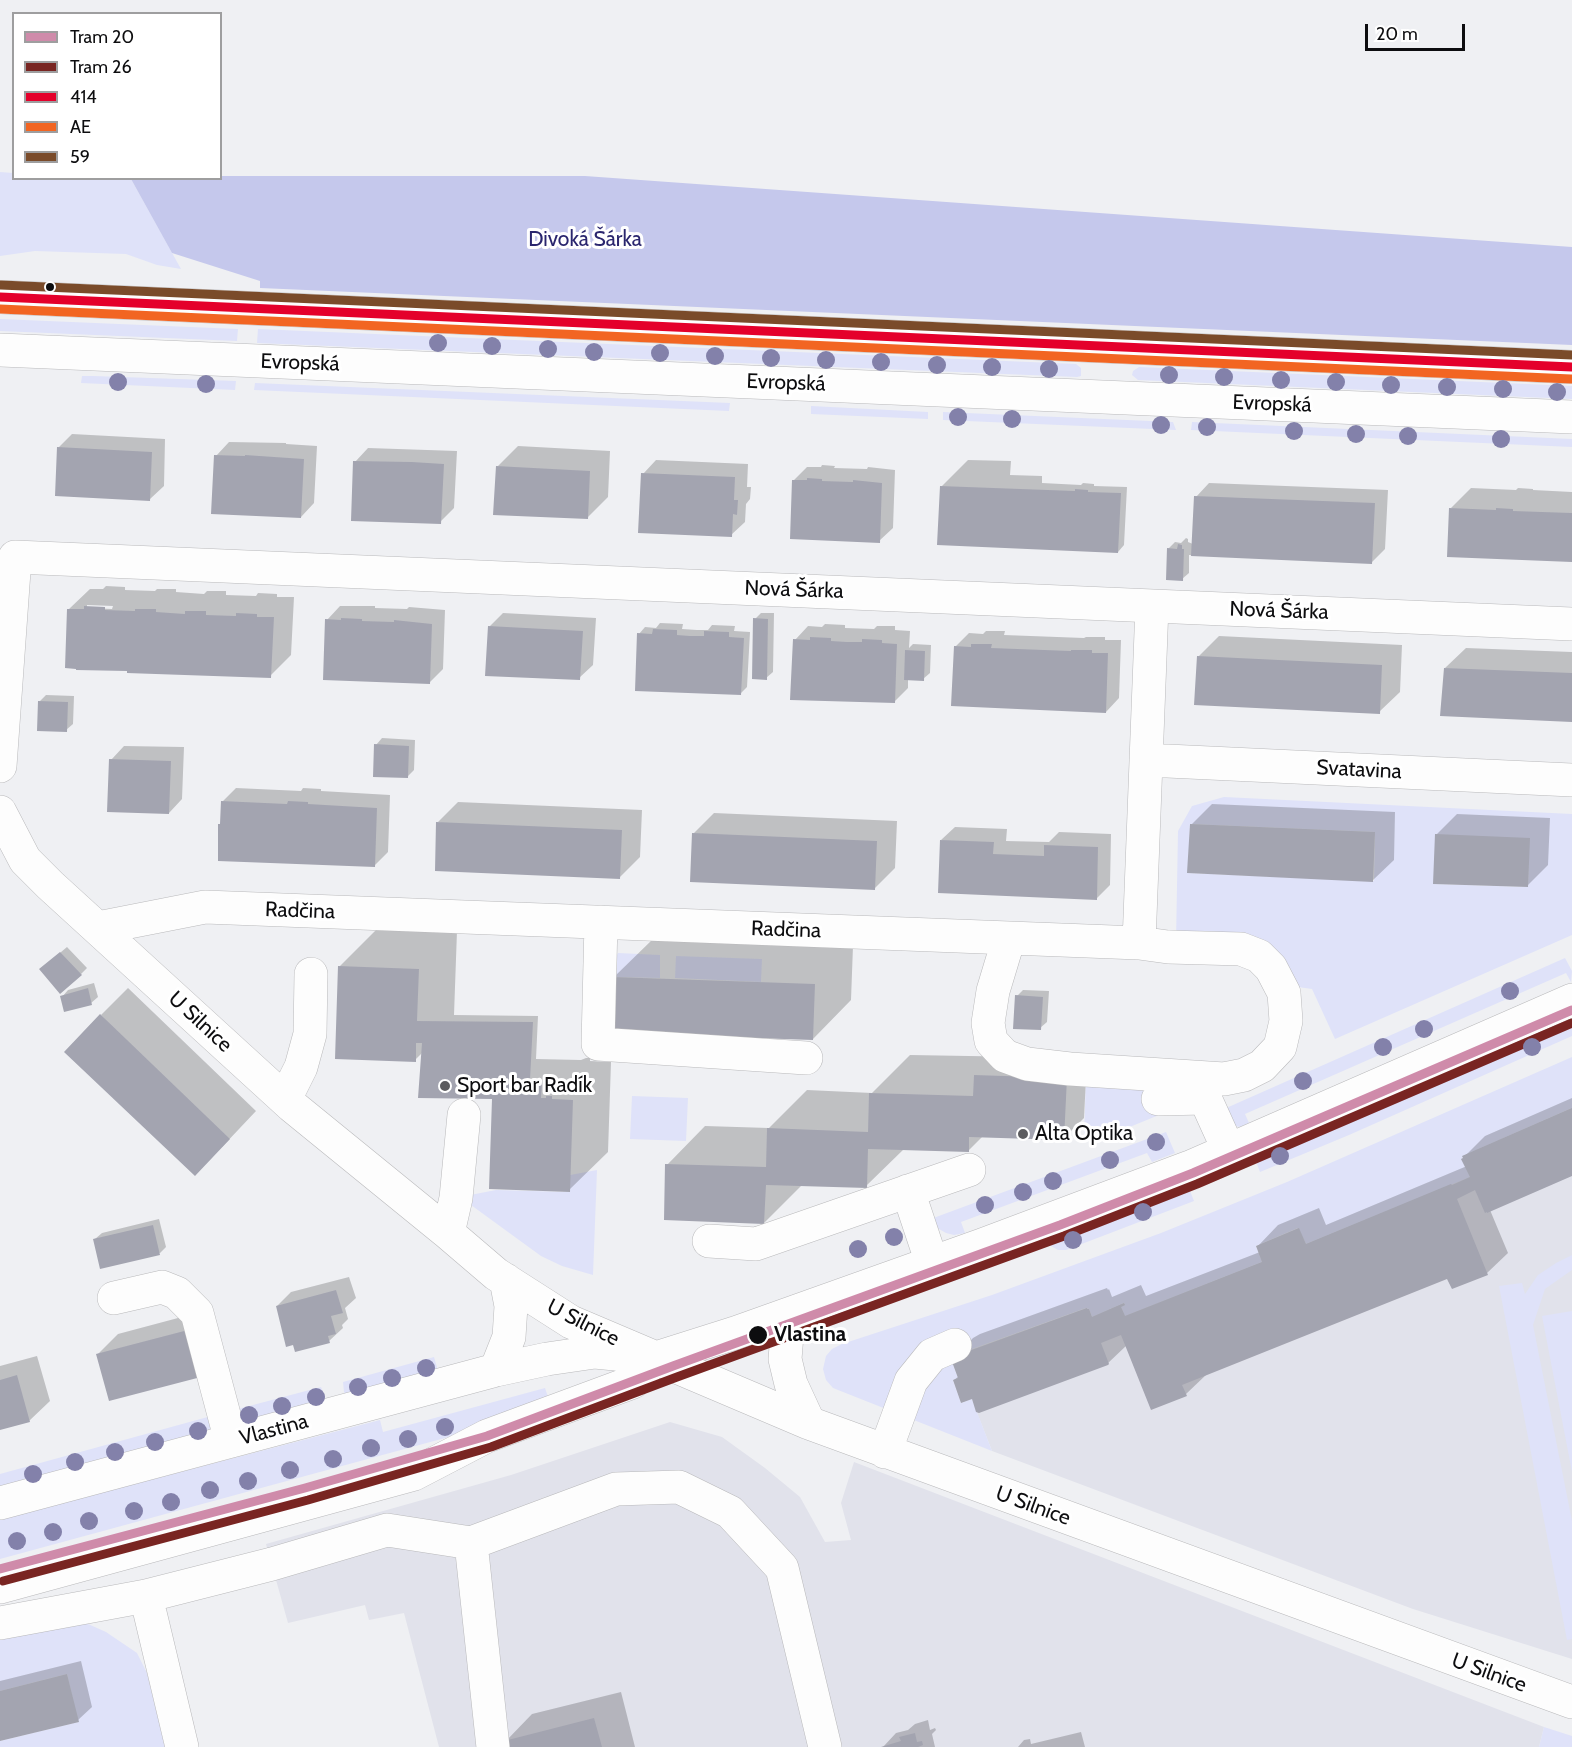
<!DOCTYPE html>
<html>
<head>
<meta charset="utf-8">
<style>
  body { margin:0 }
  #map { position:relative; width:1572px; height:1747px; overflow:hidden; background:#eff0f3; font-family:Cabin,sans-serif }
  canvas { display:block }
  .legend { position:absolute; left:12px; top:12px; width:210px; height:168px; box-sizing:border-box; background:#fff; border:2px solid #9e9e9f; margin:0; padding:8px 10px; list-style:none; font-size:18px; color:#0d0d0f }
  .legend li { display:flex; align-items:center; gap:12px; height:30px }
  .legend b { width:30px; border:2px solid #9e9e9f }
  .scale { position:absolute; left:1365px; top:24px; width:100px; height:27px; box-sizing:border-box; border:3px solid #0d0d0f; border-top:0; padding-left:8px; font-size:18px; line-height:21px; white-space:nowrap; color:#0d0d0f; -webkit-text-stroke:4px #fff; paint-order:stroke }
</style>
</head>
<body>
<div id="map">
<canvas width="1572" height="1747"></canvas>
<ul class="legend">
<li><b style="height:8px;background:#cf8baa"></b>Tram 20</li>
<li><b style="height:8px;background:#792522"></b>Tram 26</li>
<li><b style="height:8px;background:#e4002b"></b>414</li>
<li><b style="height:8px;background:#f26522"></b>AE</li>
<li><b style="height:8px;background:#7a4b2a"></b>59</li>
</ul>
<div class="scale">20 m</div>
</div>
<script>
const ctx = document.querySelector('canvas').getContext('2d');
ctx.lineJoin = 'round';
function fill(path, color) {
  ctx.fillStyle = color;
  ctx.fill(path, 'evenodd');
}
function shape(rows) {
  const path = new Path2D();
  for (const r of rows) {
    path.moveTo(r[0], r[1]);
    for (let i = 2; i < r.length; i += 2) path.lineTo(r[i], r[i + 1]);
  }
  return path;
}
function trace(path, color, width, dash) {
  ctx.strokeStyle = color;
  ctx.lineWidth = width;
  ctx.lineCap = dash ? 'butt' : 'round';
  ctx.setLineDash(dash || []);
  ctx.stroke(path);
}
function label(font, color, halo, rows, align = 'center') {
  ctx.font = font + ' Cabin,sans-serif';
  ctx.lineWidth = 6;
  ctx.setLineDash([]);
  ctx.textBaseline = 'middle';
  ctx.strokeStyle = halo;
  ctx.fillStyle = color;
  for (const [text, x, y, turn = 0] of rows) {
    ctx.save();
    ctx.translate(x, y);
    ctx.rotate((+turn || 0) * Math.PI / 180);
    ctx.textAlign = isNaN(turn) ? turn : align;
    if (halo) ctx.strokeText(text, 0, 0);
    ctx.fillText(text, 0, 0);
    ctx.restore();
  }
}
fill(shape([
  [1572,1108,1572,1659,1413,1609,992,1451,972,1400,961,1403,953,1380,958,1378,951,1359,958,1354,1087,1308,1089,1309,1091,1316,1124,1303,1125,1305,1194,1288,1262,1262,1256,1246,1299,1228,1305,1244,1451,1184,1462,1156],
  [670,1422,722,1437,765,1468,800,1497,825,1542,851,1540,841,1503,854,1462,1544,1727,1539,1747,439,1747,404,1613,369,1620,365,1605,288,1623,266,1544,511,1475]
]), '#e1e2eb');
fill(shape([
  [0,172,13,173,14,178,131,179,181,269,157,265,126,254,35,251,0,256],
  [0,319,238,329,237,341,0,331],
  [258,329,1076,364,1081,368,1081,376,1077,377,257,343],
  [1139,367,1572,386,1572,399,1138,380,1132,375,1133,371],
  [82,376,93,376,236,381,235,390,81,383],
  [255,383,730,403,729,411,254,390],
  [811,406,928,412,928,419,811,414],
  [943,412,1173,422,1176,430,943,420],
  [1192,422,1572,439,1572,447,1191,430],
  [1224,797,1572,814,1572,935,1335,1039,1312,989,1291,986,1176,941,1178,831,1192,806],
  [1190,824,1375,832,1374,881,1188,873],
  [1529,838,1528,887,1434,884],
  [618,953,660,955,660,978,613,977,607,979],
  [676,956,762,959,761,982,675,978],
  [1565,958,1572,971,1571,982,1566,973,1245,1114,1249,1123,1240,1127,1232,1125,1224,1109],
  [1572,1022,1572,1036,1349,1135,1260,1172,1255,1159],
  [1572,1057,1572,1108,1463,1156,1462,1159,1470,1177,1306,1244,1298,1228,1256,1246,1262,1262,1125,1316,1121,1307,1125,1305,1124,1303,1092,1317,1089,1309,1086,1308,958,1354,951,1359,958,1378,953,1380,961,1403,972,1399,992,1451,833,1388,826,1380,823,1369,826,1356,832,1349,842,1344,992,1295,1161,1233,1287,1182],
  [1086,1078,1167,1085,1159,1115,1093,1142,1088,1141,1084,1136],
  [632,1096,688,1098,686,1141,630,1139],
  [1166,1132,1175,1153,1152,1162,1147,1153,961,1222,965,1233,954,1235,946,1233,932,1225,928,1220],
  [597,1170,593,1275,562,1266,541,1256,460,1197,496,1190,569,1192,570,1175],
  [1188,1186,1194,1201,1066,1250,1058,1250,1051,1246,1047,1241],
  [1572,1255,1572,1270,1545,1289,1533,1325,1572,1521,1572,1639,1567,1640,1499,1286,1522,1283,1525,1294,1538,1275,1556,1263],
  [1572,1311,1572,1472,1542,1316],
  [434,1357,439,1374,346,1395,344,1392,343,1382],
  [321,1387,325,1397,324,1402,240,1427,234,1410],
  [545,1388,550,1403,456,1435,0,1559,0,1519,380,1420,383,1432],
  [215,1415,218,1428,0,1491,0,1474],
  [79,1620,106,1632,137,1653,147,1673,165,1747,0,1747,0,1741,78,1722,67,1674,0,1691,0,1640],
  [1544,1727,1572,1736,1572,1747,1539,1747]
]), '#dfe2f9');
fill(shape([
  [221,176,585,176,1572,247,1572,345,260,288,260,281,172,253,131,179,220,178]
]), '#c5c8ec');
fill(shape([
  [72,434,165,439,164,486,150,499,58,448],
  [229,442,286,443,286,444,317,446,314,503,301,517,216,456],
  [518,446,610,451,608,497,587,518,497,467],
  [368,448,457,451,454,508,440,522,355,462],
  [656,460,748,464,747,487,751,487,750,499,746,504,745,522,731,535,643,474],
  [968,460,1011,461,1010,475,1042,476,1042,483,1081,485,1083,483,1094,484,1094,486,1127,487,1124,545,1118,552,941,487],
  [822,465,835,466,834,468,867,469,868,467,895,470,893,528,879,541,794,480,807,467,821,467],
  [1209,483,1388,490,1385,549,1371,563,1189,555,1189,573,1182,579,1168,549,1175,542,1181,543,1186,538,1188,539,1188,542,1193,544,1196,497],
  [1471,488,1516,490,1518,488,1533,489,1533,490,1572,492,1572,561,1451,508],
  [106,586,125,587,125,590,155,591,157,589,176,589,176,592,204,594,207,591,226,591,226,595,256,596,258,593,277,594,277,597,294,597,291,655,270,676,69,609,90,589,103,589],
  [87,605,113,606,112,609,87,608],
  [340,606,375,606,375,608,407,609,409,607,445,610,443,669,429,683,327,620],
  [503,613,596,618,593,665,579,678,489,627],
  [761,613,774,613,773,672,766,678,755,619],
  [660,623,683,624,682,629,697,630,708,630,712,625,735,626,734,631,750,632,747,687,741,693,639,634,645,627,656,628],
  [825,624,845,625,845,628,874,629,877,626,895,626,895,630,910,631,909,648,913,644,931,645,930,673,923,679,908,679,908,688,894,702,795,640,808,626,822,627],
  [986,631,1005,631,1004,635,1084,638,1086,637,1105,637,1105,640,1121,640,1119,698,1106,712,955,647,969,633,983,634],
  [1219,636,1402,645,1400,692,1379,712,1198,657],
  [1466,648,1572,652,1572,720,1445,668],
  [46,695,74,696,73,724,66,730,40,701],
  [382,738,415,740,414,770,407,777,376,745],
  [124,746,184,747,182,799,169,813,111,760],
  [236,788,301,791,303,788,321,789,321,791,390,795,388,852,374,866,221,823,222,802],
  [458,802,642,810,640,857,619,878,438,822],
  [1212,804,1395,812,1394,860,1373,880,1191,825],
  [714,813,897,821,895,868,874,889,693,834],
  [1457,814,1550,818,1548,865,1527,886,1436,835],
  [955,827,1007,829,1006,841,1049,842,1059,832,1111,834,1110,885,1096,899,941,840],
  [378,928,457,931,454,1015,538,1016,536,1059,581,1060,586,1058,590,1058,590,1061,611,1062,608,1152,569,1190,494,1098,423,1052,415,1060,339,967],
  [653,939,853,946,851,1000,813,1039,614,977],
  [67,947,87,968,81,974,48,963],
  [94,983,98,997,91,1003,62,997,68,990],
  [128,988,256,1111,222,1147,101,1015],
  [1023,990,1049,991,1047,1022,1040,1028,1017,996],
  [910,1055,1087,1058,1084,1118,1064,1138,983,1136,968,1151,904,1149,866,1186,802,1185,764,1223,667,1165,705,1126,769,1128,807,1090,872,1093],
  [1572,1098,1572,1174,1490,1210,1508,1253,1487,1273,1448,1277,1207,1374,1186,1394,1152,1408,1127,1345,1107,1364,972,1397,954,1380,959,1376,953,1359,973,1338,980,1334,1107,1288,1108,1290,1109,1289,1112,1297,1141,1285,1146,1296,1260,1252,1258,1246,1278,1225,1319,1208,1326,1225,1467,1166,1464,1157,1485,1136],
  [159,1219,166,1247,160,1253,95,1239,102,1233],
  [349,1277,356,1298,345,1308,348,1319,342,1325,343,1328,329,1341,277,1306,291,1292],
  [208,1310,220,1355,98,1354,118,1334],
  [37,1356,50,1401,29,1421,0,1429,0,1366],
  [81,1661,92,1707,78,1720,0,1740,0,1681],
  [621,1692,635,1747,507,1747,505,1742,532,1714],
  [928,1720,930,1730,935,1728,936,1730,932,1734,935,1747,883,1747,896,1733,908,1730,915,1724],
  [1081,1732,1085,1747,1018,1747,1024,1740,1030,1739,1031,1744]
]), '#0003');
fill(shape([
  [57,447,152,452,150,501,55,496],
  [214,455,245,456,245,455,304,459,301,518,211,514],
  [353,461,412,462,444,464,441,524,351,521],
  [496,466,590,471,588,519,493,515],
  [641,473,735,477,734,500,738,500,737,515,733,514,732,537,638,533],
  [807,478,822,479,822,481,853,482,853,480,882,483,880,543,790,539,792,480,807,480],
  [940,486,1075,491,1075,489,1088,490,1088,492,1121,493,1118,553,937,545],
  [1194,496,1375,503,1372,564,1191,556],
  [1449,508,1496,510,1496,508,1513,509,1513,511,1572,513,1572,562,1447,557],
  [1178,544,1182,545,1182,549,1184,549,1183,581,1166,580,1167,548,1177,549],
  [84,606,105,607,105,610,135,611,135,609,156,609,156,612,185,614,185,611,206,611,206,615,236,616,236,613,257,614,257,617,274,617,271,678,127,673,127,671,76,670,76,669,65,668,67,609,84,609],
  [341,618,362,619,362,621,394,622,394,620,432,624,430,684,323,680,325,619,341,620],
  [753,618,768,619,767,680,752,679],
  [488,626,583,631,580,680,485,676],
  [653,629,677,630,677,635,690,636,704,636,704,631,729,632,729,637,744,638,741,695,635,691,637,633,652,634],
  [810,637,831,638,831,641,847,642,862,642,862,639,882,640,882,643,897,644,895,703,790,700,793,639,810,640],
  [971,644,992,644,991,648,1071,651,1071,650,1092,650,1092,653,1108,653,1106,713,951,706,954,646,971,647],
  [905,650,925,651,924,681,904,680],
  [1197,656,1382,665,1380,714,1194,705],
  [1444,668,1572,673,1572,722,1440,716],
  [38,701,68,702,67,732,37,731],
  [374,744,409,746,408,778,373,777],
  [109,759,171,761,169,814,107,812],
  [221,801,287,804,288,801,308,802,308,804,377,808,375,867,218,861,218,824,220,824],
  [436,822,622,830,620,879,435,871],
  [1190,824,1375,832,1373,882,1187,873],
  [692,833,877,841,875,890,690,882],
  [1435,834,1530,838,1528,887,1433,884],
  [940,840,994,842,993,854,1044,856,1044,845,1098,847,1097,900,938,893],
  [60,952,82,975,60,994,39,969],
  [338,966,419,969,417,1021,533,1022,530,1080,542,1081,541,1098,546,1098,546,1096,552,1096,552,1099,573,1100,570,1192,489,1189,492,1099,418,1098,422,1043,416,1043,416,1062,335,1059],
  [613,977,815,984,813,1040,610,1033],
  [88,988,92,1005,64,1012,60,996],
  [1015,995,1043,997,1041,1030,1013,1029],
  [100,1014,230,1139,195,1176,64,1052],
  [974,1075,1067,1078,1064,1140,969,1137,969,1152,868,1149,867,1188,766,1185,764,1224,664,1220,665,1164,766,1167,767,1128,868,1132,869,1093,973,1096],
  [1572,1108,1572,1176,1487,1213,1487,1212,1485,1213,1475,1190,1457,1199,1488,1275,1452,1289,1447,1279,1182,1385,1187,1396,1151,1410,1121,1335,1101,1343,1109,1364,1108,1365,979,1413,976,1412,972,1399,961,1403,953,1380,958,1378,951,1359,958,1355,1087,1308,1087,1309,1089,1309,1092,1317,1124,1303,1125,1305,1121,1307,1125,1316,1262,1262,1256,1246,1299,1228,1306,1244,1451,1184,1452,1185,1470,1177,1461,1159,1463,1158,1462,1156],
  [153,1225,160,1255,100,1269,93,1239],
  [336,1290,343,1313,331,1316,336,1334,328,1336,330,1343,295,1352,293,1345,286,1347,276,1306],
  [188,1330,201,1377,109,1401,96,1354],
  [17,1375,30,1422,0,1430,0,1380],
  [67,1674,79,1722,0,1741,0,1691],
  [594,1718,602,1747,505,1747,504,1741],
  [915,1733,917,1742,922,1741,923,1745,918,1747,881,1747,901,1741,899,1737]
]), '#a3a4b0');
const minor = shape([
  [1146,760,1572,780],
  [0,766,15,557,1572,624],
  [0,812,25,860,50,885,292,1106,448,1233,496,1274,571,1322,809,1423,1572,1702],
  [601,922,598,1044,806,1058],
  [98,928,205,907,1139,943,1152,606],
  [1009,938,993,991,988,1023,991,1041,1005,1056,1027,1064,1070,1069,1224,1079,1244,1075,1262,1066,1280,1047,1286,1021,1284,993,1271,968,1259,956,1241,949,1168,947,1139,943],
  [285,1099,301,1067,310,1034,311,974],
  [1158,1099,1205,1098,1229,1151],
  [908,1191,932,1263],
  [448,1233,456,1198,464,1115],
  [709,1241,756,1244,969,1170],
  [114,1298,162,1287,177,1293,197,1313,231,1441],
  [797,1311,787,1335,785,1359,791,1384,809,1423],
  [496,1370,509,1337,511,1306,506,1280],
  [885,1452,911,1381,932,1355,955,1345],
  [0,1503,496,1370,547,1359,595,1352,656,1358,735,1333,982,1245,1190,1167,1572,1000],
  [471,1543,493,1747],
  [0,1587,414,1474,487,1436,633,1382,656,1358],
  [146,1596,182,1747],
  [0,1623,146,1596,272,1564,387,1530,471,1543,616,1489,679,1487,730,1512,782,1568,825,1747]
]);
const major = shape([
  [0,297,1572,367],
  [0,350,1572,417]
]);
trace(minor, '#b9b9bb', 34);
trace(major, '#b9b9bb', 34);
trace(minor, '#fdfdfd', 33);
trace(major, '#fdfdfd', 33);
trace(shape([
  [0,297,1572,367]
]), '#e4002b', 9);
trace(shape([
  [0,309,1571,379]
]), '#f26522', 9);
trace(shape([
  [1,285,1572,355]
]), '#7a4b2a', 9);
trace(shape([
  [0,1569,305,1488,487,1436,673,1366,1060,1225,1193,1173,1572,1010]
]), '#cf8baa', 9);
trace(shape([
  [3,1581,308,1500,491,1447,677,1377,1064,1236,1197,1184,1572,1023]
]), '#792522', 9);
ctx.fillStyle = '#8381aa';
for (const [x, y] of [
  [438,343],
  [492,346],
  [548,349],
  [594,352],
  [660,353],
  [715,356],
  [771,358],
  [826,360],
  [881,362],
  [937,365],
  [992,367],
  [1049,369],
  [1169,375],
  [1224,377],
  [1281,380],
  [118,382],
  [1336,382],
  [206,384],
  [1391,385],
  [1447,387],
  [1503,389],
  [1557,392],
  [958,417],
  [1012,419],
  [1161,425],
  [1207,427],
  [1294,431],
  [1356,434],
  [1408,436],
  [1501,439],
  [1510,991],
  [1424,1029],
  [1383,1047],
  [1532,1047],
  [1303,1081],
  [1156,1142],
  [1280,1156],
  [1110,1160],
  [1053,1181],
  [1023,1192],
  [985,1205],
  [1143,1212],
  [894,1237],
  [1073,1240],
  [858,1249],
  [426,1368],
  [392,1378],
  [358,1387],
  [316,1397],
  [282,1406],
  [249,1415],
  [445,1427],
  [198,1431],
  [408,1439],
  [155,1442],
  [371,1448],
  [115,1452],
  [333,1459],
  [75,1462],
  [290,1470],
  [33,1474],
  [248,1481],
  [210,1490],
  [171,1502],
  [134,1511],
  [89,1521],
  [53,1532],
  [17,1541]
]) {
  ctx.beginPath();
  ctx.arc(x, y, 9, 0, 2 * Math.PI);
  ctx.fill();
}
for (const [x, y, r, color] of [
  [50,287,5,"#0d0d0f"],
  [445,1086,6,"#5c5c5f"],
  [1023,1134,6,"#5c5c5f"],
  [758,1335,10,"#0d0d0f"]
]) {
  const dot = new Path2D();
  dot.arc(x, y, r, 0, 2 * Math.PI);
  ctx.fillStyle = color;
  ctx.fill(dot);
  trace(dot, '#fff', 2);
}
label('21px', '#2a266e', '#fff', [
  ["Divoká Šárka",585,240]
]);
label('21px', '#0d0d0f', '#fff', [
  ["Evropská",300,363,2],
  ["Evropská",786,383,2],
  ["Evropská",1272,404,2],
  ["Nová Šárka",794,590,2],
  ["Nová Šárka",1279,611,2],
  ["Svatavina",1359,770,3],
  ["Radčina",300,911,2],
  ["Radčina",786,930,2],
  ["U Silnice",200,1022,43],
  ["U Silnice",583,1323,27],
  ["Vlastina",274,1430,-15],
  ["U Silnice",1033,1506,20],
  ["U Silnice",1489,1673,20]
]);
label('21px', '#0d0d0f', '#fff', [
  ["Sport bar Radík",457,1086],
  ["Alta Optika",1035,1134]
], 'left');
label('bold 21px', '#0d0d0f', '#fff', [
  ["Vlastina",774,1335]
], 'left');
</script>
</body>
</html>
